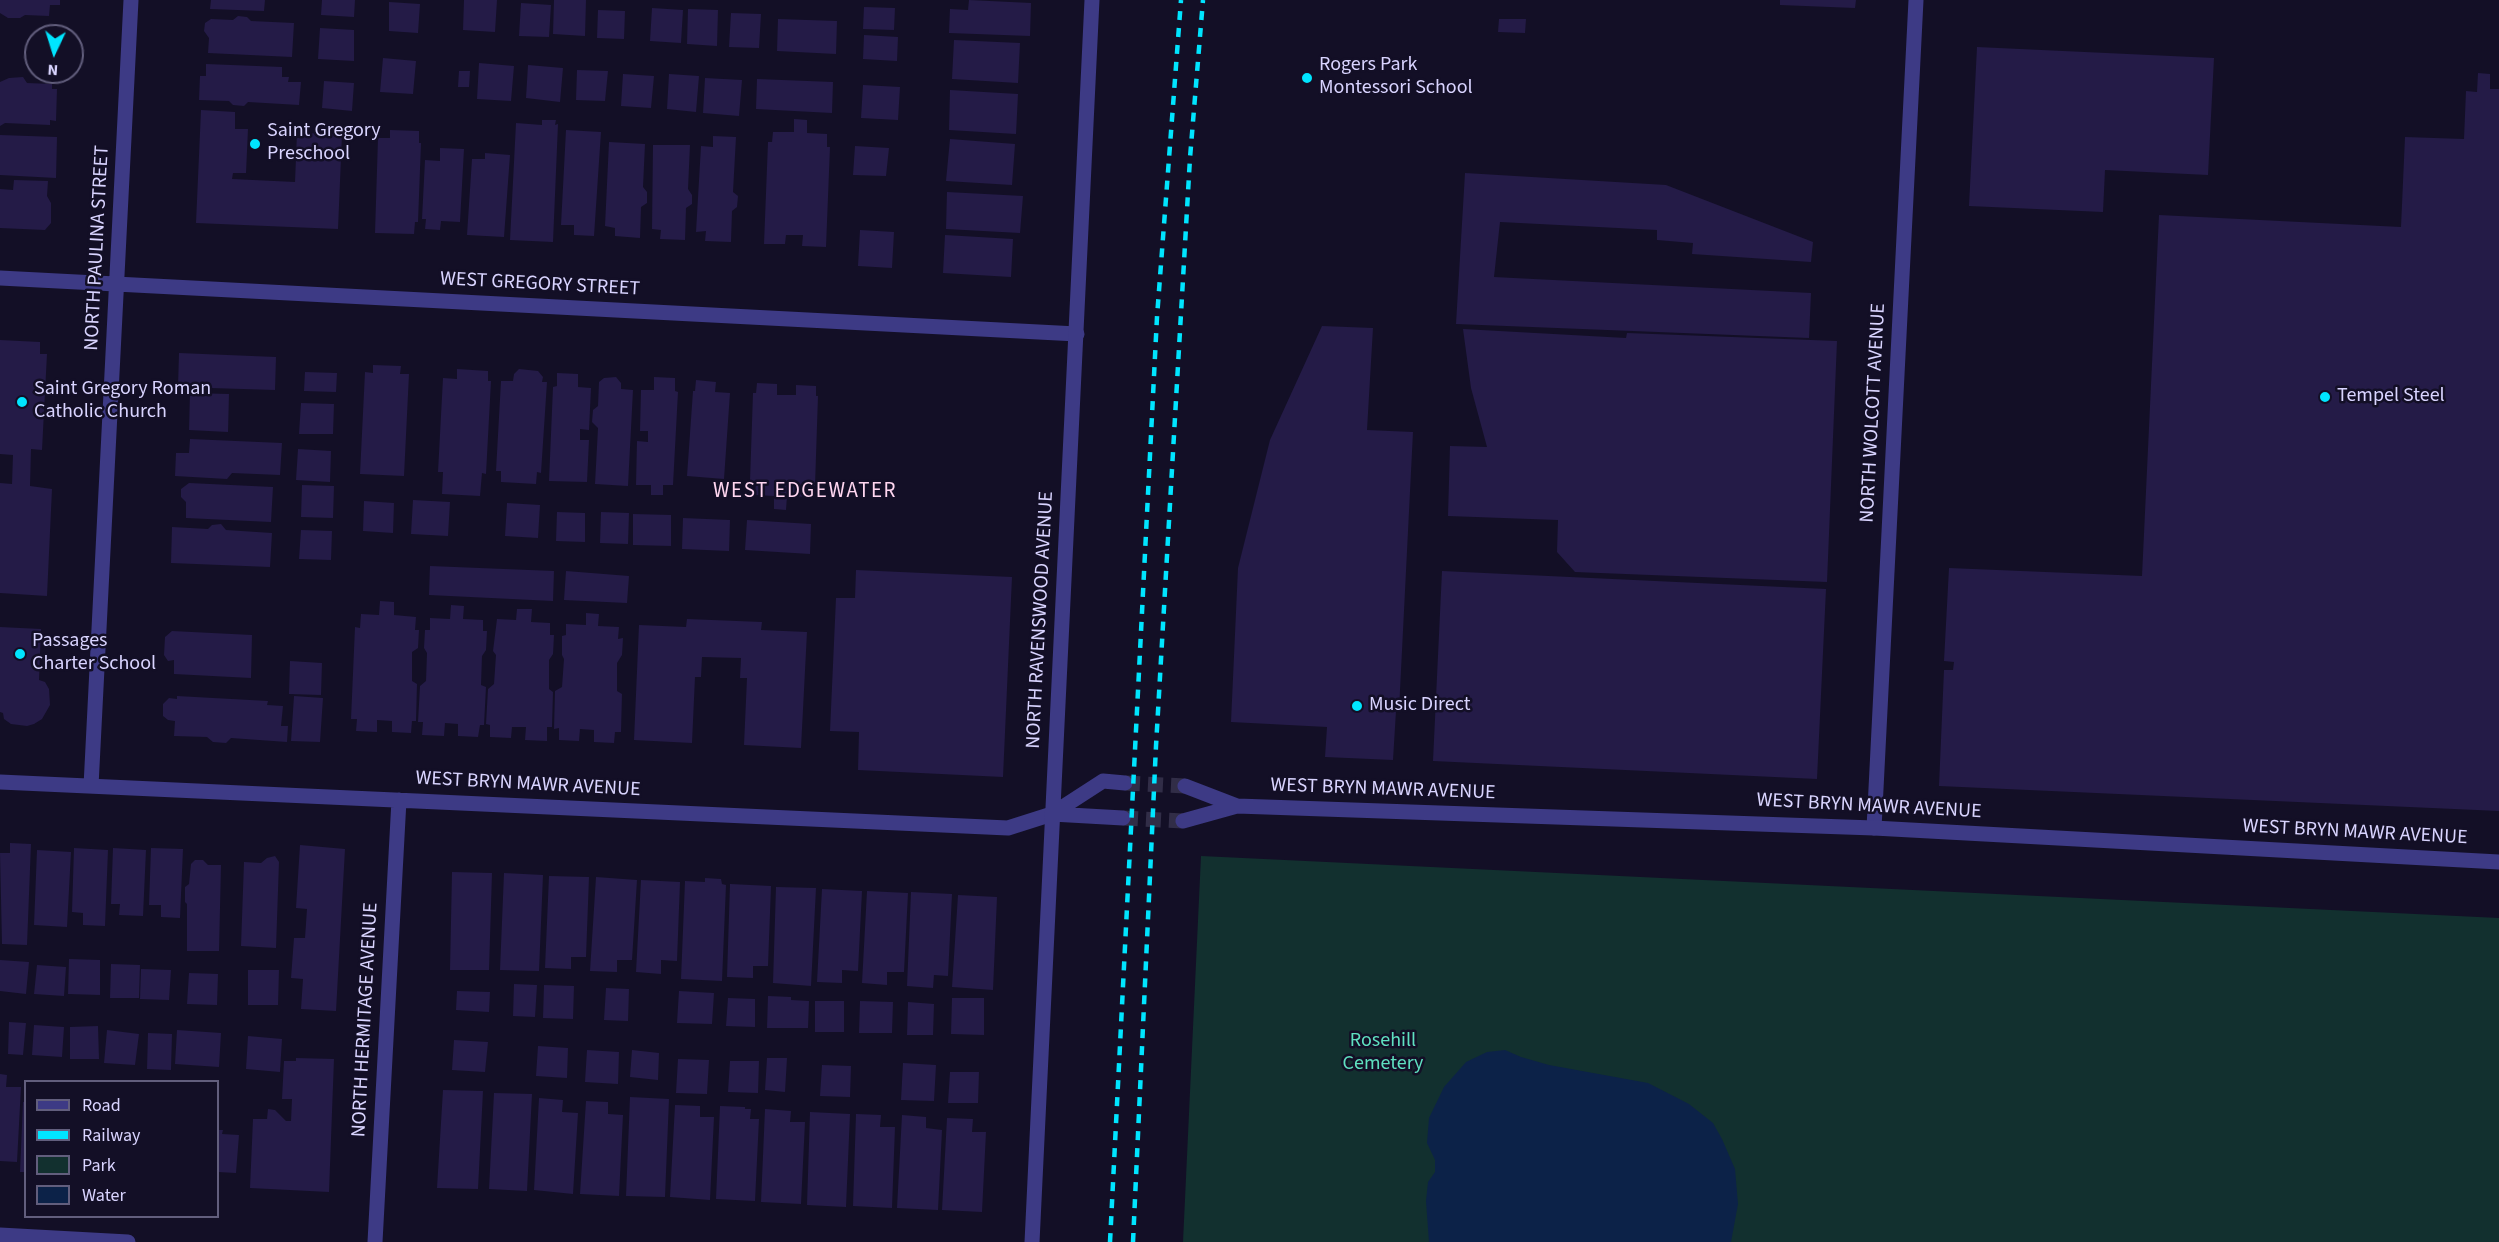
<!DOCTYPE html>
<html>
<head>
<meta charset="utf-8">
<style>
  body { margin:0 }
  #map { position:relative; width:2499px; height:1242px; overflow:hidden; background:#130f26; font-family:"Source Sans 3",sans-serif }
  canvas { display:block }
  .legend { position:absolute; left:24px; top:1080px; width:195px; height:138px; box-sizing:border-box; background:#130f26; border:2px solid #625e7d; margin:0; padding:8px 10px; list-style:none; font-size:18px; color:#d9d4ff }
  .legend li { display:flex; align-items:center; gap:12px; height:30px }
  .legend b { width:30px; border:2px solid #625e7d }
  .north { position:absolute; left:24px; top:24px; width:60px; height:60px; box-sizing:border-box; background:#130f26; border:2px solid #625e7d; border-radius:50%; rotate:184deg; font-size:16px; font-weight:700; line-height:24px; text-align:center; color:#d9d4ff }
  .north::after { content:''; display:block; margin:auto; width:21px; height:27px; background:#00e5ff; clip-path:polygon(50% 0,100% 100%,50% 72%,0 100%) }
</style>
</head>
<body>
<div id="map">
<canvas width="2499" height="1242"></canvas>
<ul class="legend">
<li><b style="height:8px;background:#3d3a85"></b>Road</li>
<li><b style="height:8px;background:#00e5ff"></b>Railway</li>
<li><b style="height:16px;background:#12302f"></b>Park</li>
<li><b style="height:16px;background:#0c2248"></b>Water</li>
</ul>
<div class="north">N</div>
</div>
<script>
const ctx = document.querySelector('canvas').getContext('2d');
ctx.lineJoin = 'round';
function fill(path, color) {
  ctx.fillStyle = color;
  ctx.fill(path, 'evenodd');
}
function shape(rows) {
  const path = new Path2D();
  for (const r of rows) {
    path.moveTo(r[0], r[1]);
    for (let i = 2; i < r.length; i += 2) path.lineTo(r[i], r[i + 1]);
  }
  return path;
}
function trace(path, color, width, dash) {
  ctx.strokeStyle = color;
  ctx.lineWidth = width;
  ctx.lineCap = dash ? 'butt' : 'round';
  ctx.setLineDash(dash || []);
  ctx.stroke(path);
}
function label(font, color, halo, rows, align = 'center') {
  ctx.font = font + ' "Source Sans 3",sans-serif';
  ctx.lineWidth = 5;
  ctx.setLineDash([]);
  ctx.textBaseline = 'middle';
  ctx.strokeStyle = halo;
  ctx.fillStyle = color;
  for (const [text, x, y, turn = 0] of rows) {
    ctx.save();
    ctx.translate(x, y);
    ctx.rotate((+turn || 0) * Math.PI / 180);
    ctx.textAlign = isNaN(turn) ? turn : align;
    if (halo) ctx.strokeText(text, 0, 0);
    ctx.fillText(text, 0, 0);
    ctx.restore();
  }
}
fill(shape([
  [1201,856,2499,918,2499,1242,1183,1242]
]), '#12302f');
fill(shape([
  [1505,1050,1521,1057,1549,1065,1648,1083,1689,1104,1713,1123,1722,1139,1735,1169,1738,1204,1731,1242,1429,1242,1426,1201,1428,1182,1435,1172,1435,1160,1427,1143,1429,1118,1444,1087,1466,1062,1487,1052]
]), '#0c2248');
fill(shape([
  [0,0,60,0,60,5,50,5,49,16,25,15,20,18,8,18,0,13],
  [211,0,265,0,264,11,210,9],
  [322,0,355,0,354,17,321,15],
  [464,0,497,0,495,32,463,30],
  [554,0,586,0,585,36,553,34],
  [969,0,1031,3,1030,36,949,33,950,9,968,10],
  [1780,0,1856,0,1855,8,1780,5],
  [389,2,420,4,418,33,389,31],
  [521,3,551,5,549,37,519,36],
  [864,7,895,8,894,30,863,29],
  [652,8,683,10,681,43,650,41],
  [688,9,718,10,717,46,687,44],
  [598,10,625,11,624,39,597,38],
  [731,13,761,14,759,48,729,47],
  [238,16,247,17,251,21,294,23,292,57,208,53,209,38,204,31,205,23,211,19,233,20],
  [778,19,837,21,836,54,777,51],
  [1499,19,1526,19,1525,33,1498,32],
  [320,28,354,30,354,61,318,59],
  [864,35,898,37,897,61,863,59],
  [954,40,1020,43,1018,83,952,79],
  [1977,47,2214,58,2208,175,2105,170,2103,212,1969,206],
  [383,58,416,61,413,94,380,92],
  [479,63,514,66,511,101,477,99],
  [206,64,282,67,282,77,289,77,288,82,301,82,299,105,248,102,244,106,233,105,229,101,199,100,200,76,206,76],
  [528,65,563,68,560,102,526,98],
  [577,70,608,71,605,101,576,100],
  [459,71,470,71,469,87,458,87],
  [2478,73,2490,74,2490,89,2499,89,2499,811,1939,786,1944,670,1953,670,1954,662,1944,661,1949,568,2142,576,2159,215,2401,227,2405,137,2464,139,2466,91,2477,92],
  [623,74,654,76,651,108,621,106],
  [669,74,699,76,696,112,667,109],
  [23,77,27,83,52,84,52,89,57,89,56,121,50,120,50,125,5,123,0,126,0,82,9,78],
  [705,78,742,80,739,116,703,113],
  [757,79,833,82,832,113,756,109],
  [324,81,354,83,352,111,322,108],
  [863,85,900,87,898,120,861,118],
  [950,90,1018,94,1016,134,949,130],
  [201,110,235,112,235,129,248,129,246,173,233,173,232,179,295,182,297,133,342,134,338,229,196,223],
  [794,119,807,120,807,133,827,134,827,147,830,147,826,247,802,246,803,235,786,235,785,244,764,244,768,142,772,142,773,132,794,132],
  [542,120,556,120,555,125,558,124,553,242,510,240,516,123,542,125],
  [390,130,419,131,419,143,421,143,418,222,415,222,414,234,375,233,378,138,390,138],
  [566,130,601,132,594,236,574,235,574,225,561,225],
  [0,135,57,137,56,178,0,175],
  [713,136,736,137,733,192,738,196,737,207,732,211,731,242,705,241,706,231,696,232,701,146,713,147],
  [950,139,1015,144,1012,185,946,181],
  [609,142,645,144,643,187,647,192,647,203,641,207,640,238,615,236,615,228,605,226],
  [653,145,690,145,688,189,692,195,692,204,686,208,685,240,660,239,661,230,652,229],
  [855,146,889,148,886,176,853,175],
  [440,148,464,149,460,222,441,221,440,230,425,229,426,219,422,219,425,160,440,161],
  [485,153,510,155,504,237,467,235,472,159,485,159],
  [1465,173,1666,185,1813,242,1811,262,1692,254,1693,243,1657,240,1657,230,1500,222,1494,277,1811,293,1809,338,1456,324],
  [14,180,48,181,47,196,51,203,51,223,45,230,0,228,0,189,13,190],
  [947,192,1023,196,1020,233,946,229],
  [860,230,894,232,892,268,858,266],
  [945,235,1013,239,1011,277,943,273],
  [1322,326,1373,328,1367,430,1413,432,1399,710,1396,711,1393,760,1325,757,1327,727,1231,722,1238,568,1270,440],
  [1463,329,1626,338,1627,333,1837,341,1827,582,1575,572,1557,552,1558,520,1448,516,1450,446,1487,447,1471,388],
  [0,340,40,342,40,354,47,354,42,450,31,449,30,486,52,489,47,596,0,593,0,483,12,484,13,455,0,454],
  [179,353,276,357,275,390,178,387],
  [373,365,401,366,400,374,409,374,404,476,360,474,365,372,373,373],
  [457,369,488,371,488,381,491,381,486,474,482,473,480,496,442,494,443,472,438,472,443,378,457,379],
  [519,369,538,371,543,377,542,382,547,382,541,473,537,472,536,484,501,482,501,471,496,471,501,381,513,381,514,374],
  [305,372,337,373,336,392,304,391],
  [557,373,578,374,578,387,591,388,589,430,580,429,580,440,589,440,587,482,549,481,553,387,557,386],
  [616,377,621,383,621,389,633,390,628,486,595,484,598,428,592,422,593,410,598,406,599,382,604,378],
  [654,377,675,378,675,391,678,392,673,485,663,485,663,495,651,495,651,485,636,485,637,441,648,442,648,431,640,431,641,390,654,390],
  [696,380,716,382,715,392,730,393,724,479,687,476,693,391,695,391],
  [757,383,777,384,777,395,796,395,796,385,816,386,816,396,818,396,815,486,808,485,808,497,787,496,786,510,774,509,774,496,755,495,756,482,750,481,753,393,756,393],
  [190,393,229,394,228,432,189,430],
  [301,403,334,404,333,434,299,434],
  [190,439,282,443,280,475,232,473,227,479,175,476,176,453,189,453],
  [298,449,331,451,330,482,296,480],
  [189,483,273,487,271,522,186,518,186,502,181,497,181,489],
  [302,485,334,486,333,518,301,517],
  [413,500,450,502,448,536,411,534],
  [364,501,394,503,393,533,363,531],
  [507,503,540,505,538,538,505,536],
  [557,512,585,513,585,542,556,541],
  [601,512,629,513,628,544,600,543],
  [633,514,671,515,671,546,633,545],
  [683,518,730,520,729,551,682,549],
  [747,520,811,524,810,554,745,550],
  [221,524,226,530,272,533,270,567,171,563,172,527,208,529,212,525],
  [301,530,332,531,331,560,299,559],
  [430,566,554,571,553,601,429,595],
  [856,570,1012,577,1003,777,858,770,859,732,830,731,836,598,855,598],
  [566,571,629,576,627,603,564,600],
  [1442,571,1826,589,1817,779,1433,761],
  [380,601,394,602,394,615,416,617,415,630,419,630,418,648,412,652,412,681,417,684,416,721,412,721,411,733,392,732,392,721,377,720,377,732,356,731,357,719,351,719,355,627,360,628,361,614,379,615],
  [451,605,464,606,463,619,483,620,483,631,487,631,486,650,482,656,481,685,486,687,484,725,480,725,478,737,458,736,458,724,445,723,444,736,422,735,423,722,418,722,420,686,426,681,427,653,424,648,425,630,430,630,430,618,450,619],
  [517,609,532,609,531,622,550,623,550,635,554,635,553,654,549,660,549,689,553,692,552,727,547,727,547,741,525,740,526,727,512,727,511,738,490,737,490,725,486,724,488,689,494,684,496,655,493,651,497,619,516,620],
  [586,613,599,614,598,626,619,627,618,639,623,638,622,655,617,663,617,691,622,694,621,732,615,732,614,743,594,742,594,730,580,729,579,741,559,740,559,728,554,729,555,691,562,687,564,659,562,655,562,636,566,635,566,624,586,625],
  [687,619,762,622,761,630,807,632,801,748,744,745,747,678,740,678,741,658,702,657,701,677,695,677,692,743,634,740,639,625,686,627],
  [0,627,41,629,39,680,45,682,49,689,50,705,42,719,34,724,27,726,11,724,4,719,3,713,0,712],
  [172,631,252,635,251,678,174,674,174,660,168,661,164,655,165,637],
  [290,661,322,663,321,695,289,694],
  [177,696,268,701,267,705,283,706,281,726,288,726,287,742,231,738,226,743,213,742,207,737,174,736,175,721,168,720,163,716,163,704,169,698,177,699],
  [294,696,323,698,320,742,291,741],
  [10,843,31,844,27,945,2,944,0,853,10,853],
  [300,845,345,849,336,1011,301,1009,303,979,291,978,294,938,305,938,307,909,296,908],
  [74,848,108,850,105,926,83,925,83,913,72,912],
  [113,848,146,850,143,916,119,915,120,904,111,904],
  [151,848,183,849,180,918,161,917,161,905,149,905],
  [37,850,71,852,67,927,34,925],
  [275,856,279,862,276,948,241,946,244,862,261,863,267,858],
  [195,860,203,860,208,865,221,865,219,951,187,951,187,904,185,902,185,887,189,884,191,864],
  [452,872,492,873,489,970,450,970],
  [504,873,543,875,539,971,500,970],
  [549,876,589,877,586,957,571,957,571,969,545,968],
  [596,877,637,880,632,960,617,960,617,972,590,971],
  [705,878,721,879,722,884,726,885,722,981,681,979,685,881,705,882],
  [641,880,680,882,677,961,661,960,661,974,636,972],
  [730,884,771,886,768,966,753,966,753,978,727,977],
  [776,887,816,888,811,986,773,983],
  [822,889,862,891,858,971,842,970,842,983,817,982],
  [867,891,908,893,904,972,887,972,887,985,862,983],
  [911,892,952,894,948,976,934,975,933,988,907,986],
  [958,895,997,897,993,990,952,987],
  [69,959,100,960,100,995,68,994],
  [0,960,29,962,26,994,0,991],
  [111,964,140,965,139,998,110,998],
  [37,965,66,967,64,996,34,994],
  [141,969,171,970,169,1000,140,999],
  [248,970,279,970,278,1005,248,1005],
  [189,973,218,974,217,1005,187,1004],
  [514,984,537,985,535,1017,513,1016],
  [544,985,574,986,573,1019,543,1018],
  [606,988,629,989,628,1021,604,1020],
  [457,991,490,992,489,1012,456,1010],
  [679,991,714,993,712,1024,677,1023],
  [768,996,791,997,791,1000,809,1001,808,1028,767,1028],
  [728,998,755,999,755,1027,726,1026],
  [952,998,984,998,984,1035,951,1034],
  [815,1001,844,1001,844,1032,815,1032],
  [860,1001,893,1002,892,1033,859,1033],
  [908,1002,934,1004,933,1035,907,1035],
  [9,1022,26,1023,23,1055,8,1054],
  [34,1025,64,1027,62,1057,32,1055],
  [98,1026,99,1059,70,1059,70,1027],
  [107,1030,139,1034,135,1065,104,1063],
  [177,1030,221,1033,219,1067,175,1064],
  [148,1033,172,1034,171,1070,147,1069],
  [248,1036,282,1039,280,1072,246,1069],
  [454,1040,488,1042,485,1072,452,1070],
  [538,1046,568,1048,567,1078,536,1076],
  [587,1050,619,1052,618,1084,585,1082],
  [632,1050,659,1053,658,1080,630,1077],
  [296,1058,334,1059,329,1192,250,1188,253,1119,267,1119,268,1109,275,1110,286,1121,291,1121,292,1099,282,1099,284,1061,296,1061],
  [767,1058,787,1058,785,1092,765,1090],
  [678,1059,709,1060,707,1094,676,1093],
  [730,1061,759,1061,758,1093,728,1092],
  [903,1063,936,1065,934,1101,901,1100],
  [822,1065,851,1066,850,1097,820,1096],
  [950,1072,979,1072,978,1103,948,1103],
  [0,1074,7,1075,6,1087,21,1087,17,1162,0,1161],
  [443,1090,483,1091,478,1189,437,1188],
  [494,1093,532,1094,527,1191,489,1189],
  [630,1097,669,1099,665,1197,626,1196],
  [539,1098,563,1100,562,1112,578,1113,573,1194,534,1190],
  [586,1101,608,1102,608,1114,623,1115,619,1196,580,1194],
  [23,1102,26,1102,26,1172,20,1172],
  [675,1105,700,1106,700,1117,714,1117,710,1200,670,1197],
  [720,1106,745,1107,745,1109,751,1109,750,1119,759,1119,755,1201,716,1199],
  [765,1109,791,1111,790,1122,805,1122,801,1204,761,1202],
  [810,1112,850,1114,846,1207,807,1205],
  [856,1114,881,1115,880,1127,895,1127,892,1208,853,1206],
  [902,1115,926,1117,926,1128,942,1130,938,1210,897,1208],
  [947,1118,973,1119,972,1132,986,1132,982,1212,942,1210],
  [218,1130,223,1130,222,1134,239,1135,236,1173,218,1172]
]), '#241b47');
trace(shape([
  [1125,783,1185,786],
  [1123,818,1183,821]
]), '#312d47', 15, [15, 8]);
trace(shape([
  [0,278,1077,334],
  [0,782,1008,828,1052,814],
  [91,786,131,0],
  [1874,828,1916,0],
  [0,1235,128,1242],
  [375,1242,399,800]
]), '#3d3a85', 15);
trace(shape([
  [1185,786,1237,806],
  [1052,814,1103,781,1125,783],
  [1052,814,1123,818],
  [1183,821,1237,806,1874,828,2499,862],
  [1032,1242,1092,0]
]), '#3d3a85', 15);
trace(shape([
  [1110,1242,1157,317,1181,0],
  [1133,1242,1156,746,1190,158,1203,0]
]), '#00e5ff', 4.5, [9, 8]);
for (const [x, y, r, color] of [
  [1307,78,6,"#00e5ff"],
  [255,144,6,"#00e5ff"],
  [2325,397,6,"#00e5ff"],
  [22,402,6,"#00e5ff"],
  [20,654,6,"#00e5ff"],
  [1357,706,6,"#00e5ff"]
]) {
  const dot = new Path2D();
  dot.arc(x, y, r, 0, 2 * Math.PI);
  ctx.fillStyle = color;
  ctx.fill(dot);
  trace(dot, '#130f26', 2);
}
label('20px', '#d9d4ff', '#130f26', [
  ["Rogers Park",1319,66],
  ["Montessori School",1319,89],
  ["Saint Gregory",267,132],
  ["Preschool",267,155],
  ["Saint Gregory Roman",34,390],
  ["Catholic Church",34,413],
  ["Tempel Steel",2337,397],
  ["Passages",32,642],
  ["Charter School",32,665],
  ["Music Direct",1369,706]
], 'left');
label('20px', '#d9d4ff', '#130f26', [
  ["NORTH PAULINA STREET",98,248,-87],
  ["WEST GREGORY STREET",540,285,3],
  ["NORTH WOLCOTT AVENUE",1874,413,-87],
  ["NORTH RAVENSWOOD AVENUE",1041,620,-87],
  ["WEST BRYN MAWR AVENUE",528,785,3],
  ["WEST BRYN MAWR AVENUE",1383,790,2],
  ["WEST BRYN MAWR AVENUE",1869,807,3],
  ["WEST BRYN MAWR AVENUE",2355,833,3],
  ["NORTH HERMITAGE AVENUE",366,1020,-87]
]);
label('20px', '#5fe0c0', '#130f26', [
  ["Rosehill",1383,1042],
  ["Cemetery",1383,1065]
]);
ctx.letterSpacing = '1.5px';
label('21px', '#ffd6f0', '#130f26', [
  ["WEST EDGEWATER",805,492]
]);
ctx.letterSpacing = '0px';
</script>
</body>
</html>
